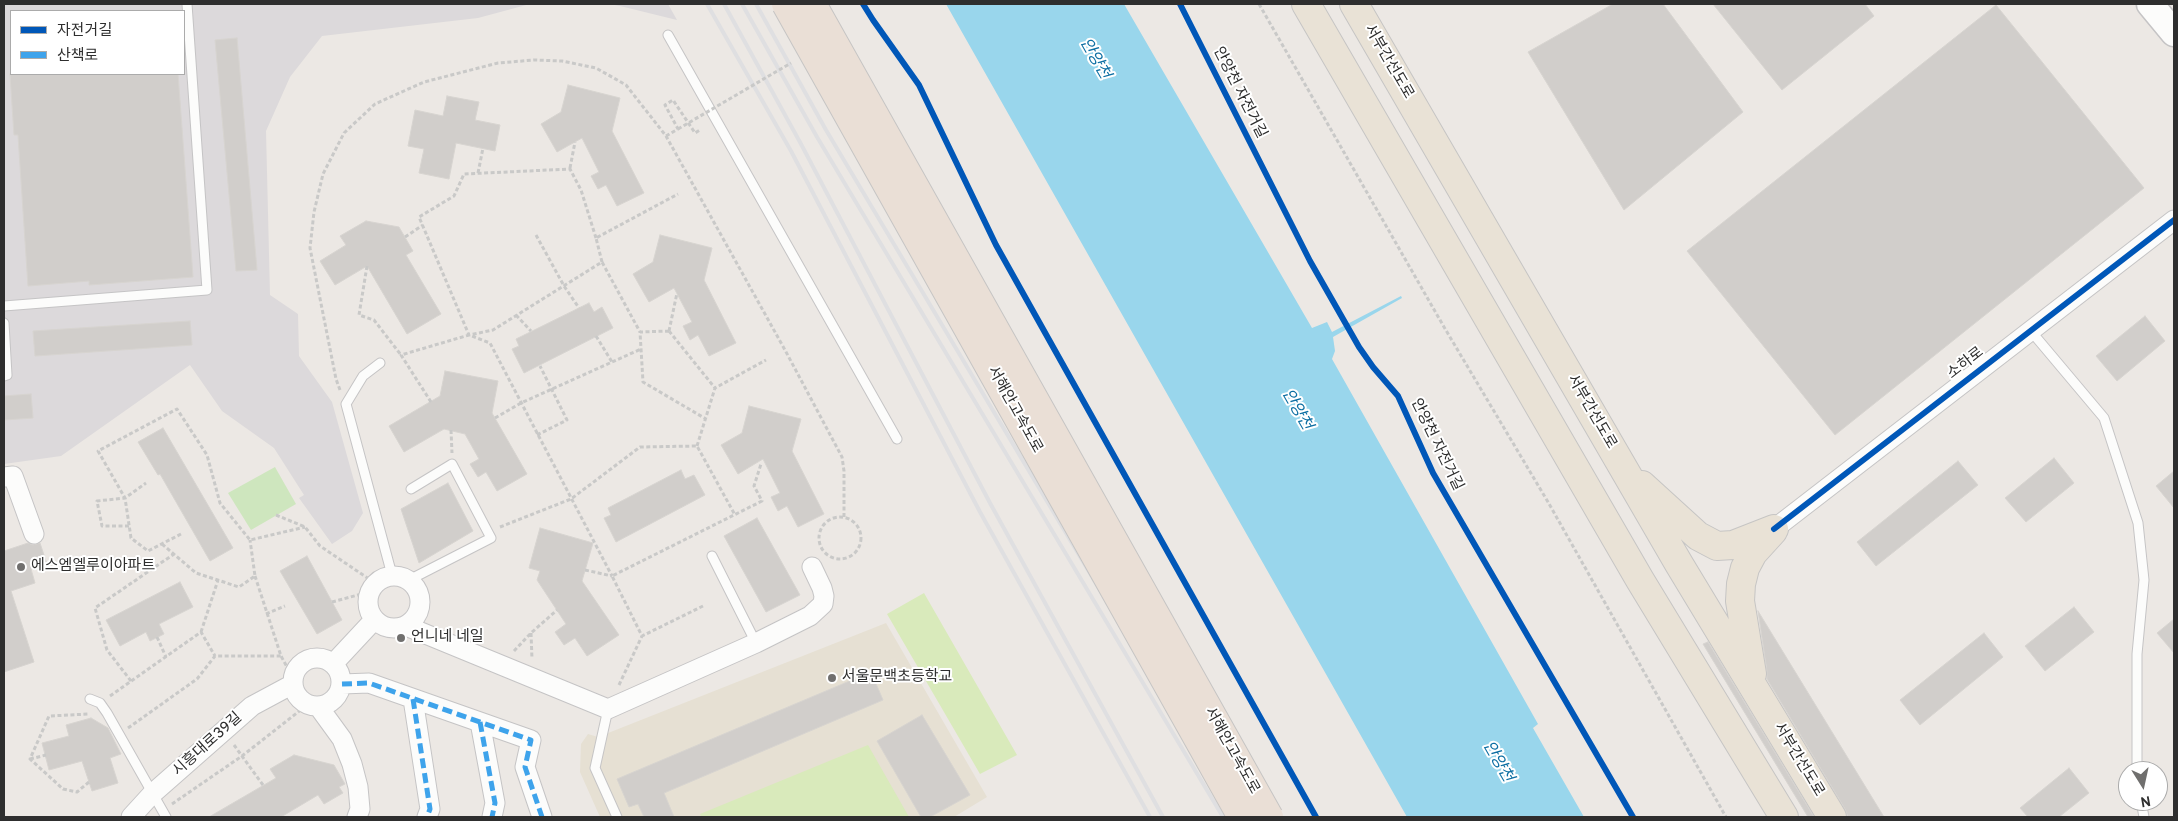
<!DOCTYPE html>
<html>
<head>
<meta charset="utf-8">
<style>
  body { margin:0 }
  #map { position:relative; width:2178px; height:821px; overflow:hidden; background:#ece8e4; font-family:Overpass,"Noto Sans KR",sans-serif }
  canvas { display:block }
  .frame { position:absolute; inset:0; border:5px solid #2e2e2e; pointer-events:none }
  .legend { position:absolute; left:10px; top:10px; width:175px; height:65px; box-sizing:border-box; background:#fff; border:1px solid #ababab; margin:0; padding:6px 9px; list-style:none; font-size:15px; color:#2e2e2e }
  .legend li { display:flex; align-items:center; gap:10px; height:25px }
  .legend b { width:25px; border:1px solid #ababab }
  .north { position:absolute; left:2118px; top:761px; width:50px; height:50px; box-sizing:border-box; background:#fff; border:1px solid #ababab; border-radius:50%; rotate:170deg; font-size:14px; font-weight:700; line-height:20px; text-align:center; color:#2e2e2e }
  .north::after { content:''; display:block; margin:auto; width:18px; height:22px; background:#706f6e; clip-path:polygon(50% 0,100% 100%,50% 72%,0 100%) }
</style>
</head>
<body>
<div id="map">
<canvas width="2178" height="821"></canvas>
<div class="frame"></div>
<ul class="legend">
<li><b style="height:6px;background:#0057b8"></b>자전거길</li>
<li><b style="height:6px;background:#3ea3eb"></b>산책로</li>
</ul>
<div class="north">N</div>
</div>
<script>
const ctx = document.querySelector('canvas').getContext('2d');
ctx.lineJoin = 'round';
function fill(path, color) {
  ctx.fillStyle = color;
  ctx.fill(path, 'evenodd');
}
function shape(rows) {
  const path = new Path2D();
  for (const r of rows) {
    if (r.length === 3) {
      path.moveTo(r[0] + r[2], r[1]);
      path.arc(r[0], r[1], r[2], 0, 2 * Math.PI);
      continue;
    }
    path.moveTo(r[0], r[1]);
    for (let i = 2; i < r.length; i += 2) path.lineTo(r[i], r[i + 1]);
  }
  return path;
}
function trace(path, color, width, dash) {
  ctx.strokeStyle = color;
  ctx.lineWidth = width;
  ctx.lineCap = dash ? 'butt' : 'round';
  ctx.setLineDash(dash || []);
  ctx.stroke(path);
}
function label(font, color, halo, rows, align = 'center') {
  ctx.font = font + ' Overpass,"Noto Sans KR",sans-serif';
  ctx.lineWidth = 4;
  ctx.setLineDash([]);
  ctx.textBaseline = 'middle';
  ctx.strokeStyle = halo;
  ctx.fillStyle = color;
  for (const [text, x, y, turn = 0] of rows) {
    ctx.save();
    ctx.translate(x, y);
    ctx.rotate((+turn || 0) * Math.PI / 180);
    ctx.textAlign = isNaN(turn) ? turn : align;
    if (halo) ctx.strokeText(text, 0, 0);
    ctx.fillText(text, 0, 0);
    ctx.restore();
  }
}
fill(shape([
  [4,4,530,4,478,18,322,36,290,77,266,131,270,295,298,314,299,356,332,402,363,513,352,531,332,544,299,498,304,495,274,448,222,411,190,365,61,456,4,464],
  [11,11,184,11,184,74,11,74],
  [609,4,668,4,677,20,620,6]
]), '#dcd9db');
fill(shape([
  [886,623,987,797,954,817,600,817,580,772,581,744,588,734,598,737]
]), '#e6e0d3');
fill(shape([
  [275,467,296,504,251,530,228,493]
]), '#cee6be');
fill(shape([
  [924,593,1017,755,980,774,887,614],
  [868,745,909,817,701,817,700,814]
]), '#d9eabb');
fill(shape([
  [946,4,1124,4,1312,328,1327,322,1332,332,1401,296,1402,298,1333,337,1335,351,1332,359,1538,724,1533,728,1584,817,1407,817]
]), '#99d6ec');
const building = shape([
  [1613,4,1663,4,1743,112,1624,210,1528,52,1613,4],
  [1713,4,1865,4,1874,16,1782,90,1713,4],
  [1996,5,2144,188,1835,435,1687,251,1996,5],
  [237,38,257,270,236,271,215,40,237,38],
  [10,74,178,74,193,277,89,285,89,281,28,286,18,135,14,135,10,74],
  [568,85,620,98,612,131,644,193,617,206,606,185,598,189,591,176,599,172,582,138,557,152,541,124,561,112,568,85],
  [447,96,479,102,475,120,500,125,495,151,456,143,449,179,419,173,424,149,408,146,415,110,443,116,447,96],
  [366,221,399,227,413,251,406,255,441,314,407,334,367,266,335,285,320,261,346,245,340,236,366,221],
  [660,235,712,248,704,280,736,343,709,356,698,335,690,340,683,326,692,322,674,288,649,302,633,274,653,262,660,235],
  [589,303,594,312,602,307,613,328,524,373,512,349,519,346,516,339,589,303],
  [2145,316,2165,341,2117,381,2096,356,2145,316],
  [190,321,192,345,35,356,33,331,190,321],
  [445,371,498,381,492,413,527,474,497,491,486,472,478,477,470,464,479,459,465,434,444,429,404,452,389,426,440,396,445,371],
  [31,394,33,418,4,420,4,396,31,394],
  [749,406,801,419,792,451,824,514,798,527,787,506,778,511,771,497,780,493,763,459,738,474,721,445,742,433,749,406],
  [163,428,233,548,210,561,160,474,158,475,138,442,163,428],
  [2054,458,2074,483,2026,522,2005,498,2054,458],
  [1958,461,1978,485,1876,566,1857,542,1958,461],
  [681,470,685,479,694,475,705,495,616,542,604,518,611,515,608,508,681,470],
  [2174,471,2174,508,2156,486,2174,471],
  [448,483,473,531,419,563,401,509,448,483],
  [757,518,800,595,766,612,724,536,757,518],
  [540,528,593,543,582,581,619,635,587,656,575,638,564,645,555,632,566,624,537,580,540,571,529,568,540,528],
  [28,543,33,545,40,543,47,564,31,569,35,583,11,591,34,662,4,672,4,551,28,543],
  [307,556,342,620,317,634,280,571,307,556],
  [180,582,193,607,159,624,164,634,150,641,146,632,120,646,106,620,180,582],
  [2074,607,2094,632,2045,671,2025,646,2074,607],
  [1758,611,1884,817,1848,817,1845,809,1767,679,1767,671,1758,611],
  [2174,619,2174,653,2157,633,2174,619],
  [1984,633,2003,657,1920,725,1900,700,1984,633],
  [1708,642,1814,817,1808,817,1703,644,1708,642],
  [871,672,883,700,664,793,674,817,644,817,638,804,629,807,617,779,871,672],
  [922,715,970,795,930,817,921,817,877,741,922,715],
  [91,718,108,728,121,754,110,758,118,783,92,791,82,761,49,770,42,743,69,736,66,725,91,718],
  [294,755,334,765,345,784,339,787,343,793,324,804,318,795,281,817,209,817,276,778,270,769,294,755],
  [2069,768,2089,793,2059,817,2028,817,2020,808,2069,768]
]);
fill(building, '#d1cecb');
trace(building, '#d7d4d0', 1);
const service = shape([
  [668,35,897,439],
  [4,306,207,290,187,4],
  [4,323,7,375,4,376],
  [2030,330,2104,418,2138,523,2144,580,2137,654,2137,771],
  [380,363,363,376,346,404,392,575],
  [712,556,756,643],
  [409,580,491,538,452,464,411,489],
  [90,699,100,703,107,713,166,817],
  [608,709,595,768,617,817],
  [2141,801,2144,817]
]);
const minor = shape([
  [4,477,13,476,34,534],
  [1774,529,2174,220],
  [394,602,26],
  [406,626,608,709,756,643,810,616,823,604,824,596,822,588,812,567],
  [317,682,24],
  [333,664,374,620],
  [342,684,369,683,531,740,525,767,542,817],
  [413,699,430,809,427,817],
  [318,706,342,739,352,764,358,787,360,809,357,817],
  [480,722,495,803,492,817],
  [131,817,152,794,252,706,293,684]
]);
const secondary = shape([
  [2150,4,2174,33]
]);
const trunk = shape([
  [1306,4,1640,580,1784,817],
  [1354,4,1679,564,1832,817],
  [1642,485,1698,536,1717,546,1733,545,1774,529],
  [1752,674,1740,601,1741,584,1745,568,1753,553,1773,531]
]);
trace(service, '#c5c4c5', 11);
trace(minor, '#c5c4c5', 21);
trace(secondary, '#c5c4c5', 29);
trace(trunk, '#c6c5c4', 30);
trace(shape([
  [1259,4,1444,327,1548,502,1726,817],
  [666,136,678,129,665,105,673,100,695,133,700,130],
  [570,168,575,142],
  [478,173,483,148],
  [536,235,564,286,579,308],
  [405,237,423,225],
  [596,238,581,190,570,169,464,174,454,196,419,217,469,335,493,330,602,262,640,332],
  [602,262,596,238,678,194],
  [367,266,359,315,374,320,401,355],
  [516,315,531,331],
  [669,331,640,332,643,382,706,419],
  [669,331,715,388],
  [669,331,677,293],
  [596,336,612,362],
  [340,390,336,379,310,248,314,212,323,174,344,133,375,104,424,82,498,63,534,60,562,61,596,68,626,85,666,136,785,350,842,457,844,471,844,517],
  [431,402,401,355,469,335,490,343,612,576],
  [495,418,521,403,641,349],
  [451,430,452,453],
  [537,435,567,420,540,366],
  [697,446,715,388,766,360],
  [276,515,305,527,320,546,375,583],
  [840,538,21],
  [129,526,102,526,97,501,125,498,146,483],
  [500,527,571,499,640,447,697,446,735,515],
  [181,534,148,551,131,538,125,498,98,451,177,409,207,455,220,503,250,540,305,527],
  [162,544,196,573,239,587,255,576,250,540],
  [585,570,612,576],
  [255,576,281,656,287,667],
  [332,602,369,592],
  [703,606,642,636,612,576,762,501,754,486,761,464],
  [266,614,285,606],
  [201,632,218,580],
  [531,633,532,659],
  [157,637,166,657],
  [514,651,531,633,557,610],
  [131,681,107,650,95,608,174,554],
  [619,685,642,636],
  [110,696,201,632,215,656],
  [128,728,197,679,215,656,281,656],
  [234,745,263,785],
  [30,759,46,755],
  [89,782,77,792,63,789,30,759,49,716,89,714],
  [172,804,242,756,302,709]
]), '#c9c9c8', 3, [4, 2.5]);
trace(service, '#fcfcfb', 9);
trace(minor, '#fcfcfb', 19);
trace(secondary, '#fcfcfb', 26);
trace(trunk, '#e9e2d6', 28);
trace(shape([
  [707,4,791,151,980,512,1150,817],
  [724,4,801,144,990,503,1163,817],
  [742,4,817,137,1223,817],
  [756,4,826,130,1235,817]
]), '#dfdfe1', 4);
const motorwayBridge = shape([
  [786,4,1242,817],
  [812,4,1269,817]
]);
trace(motorwayBridge, '#c6c5c4', 30, []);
trace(shape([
  [678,129,791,63]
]), '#c9c9c8', 3, [4, 2.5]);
trace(motorwayBridge, '#eadfd6', 28);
trace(shape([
  [342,684,369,683,531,740,525,767,542,817],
  [413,699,430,809,427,817],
  [480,722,495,803,492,817]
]), '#3ea3eb', 5, [10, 5]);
trace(shape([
  [863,4,873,20,919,85,996,245,1316,817],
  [1180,4,1310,261,1359,347,1373,367,1398,396,1433,473,1633,817],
  [1774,529,2174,220]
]), '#0057b8', 6);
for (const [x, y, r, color] of [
  [21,567,5,"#706f6e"],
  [401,638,5,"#706f6e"],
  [832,678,5,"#706f6e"]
]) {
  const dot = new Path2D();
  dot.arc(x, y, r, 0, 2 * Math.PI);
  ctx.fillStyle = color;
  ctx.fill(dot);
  trace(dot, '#fff', 2);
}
label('15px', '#2e2e2e', '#fff', [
  ["서부간선도로",1388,62,60],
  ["안양천 자전거길",1239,93,63],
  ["소하로",1966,364,-38],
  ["서해안고속도로",1014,410,61],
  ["서부간선도로",1591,412,60],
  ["안양천 자전거길",1436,445,64],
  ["시흥대로39길",208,745,-42],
  ["서해안고속도로",1231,751,61],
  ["서부간선도로",1798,760,59]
]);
label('15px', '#2e2e2e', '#fff', [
  ["에스엠엘루이아파트",31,567],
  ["언니네 네일",411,638],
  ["서울문백초등학교",842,678]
], 'left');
label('italic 16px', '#0d6fa3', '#fff', [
  ["안양천",1094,59,60],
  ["안양천",1296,410,60],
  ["안양천",1497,762,60]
]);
</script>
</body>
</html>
